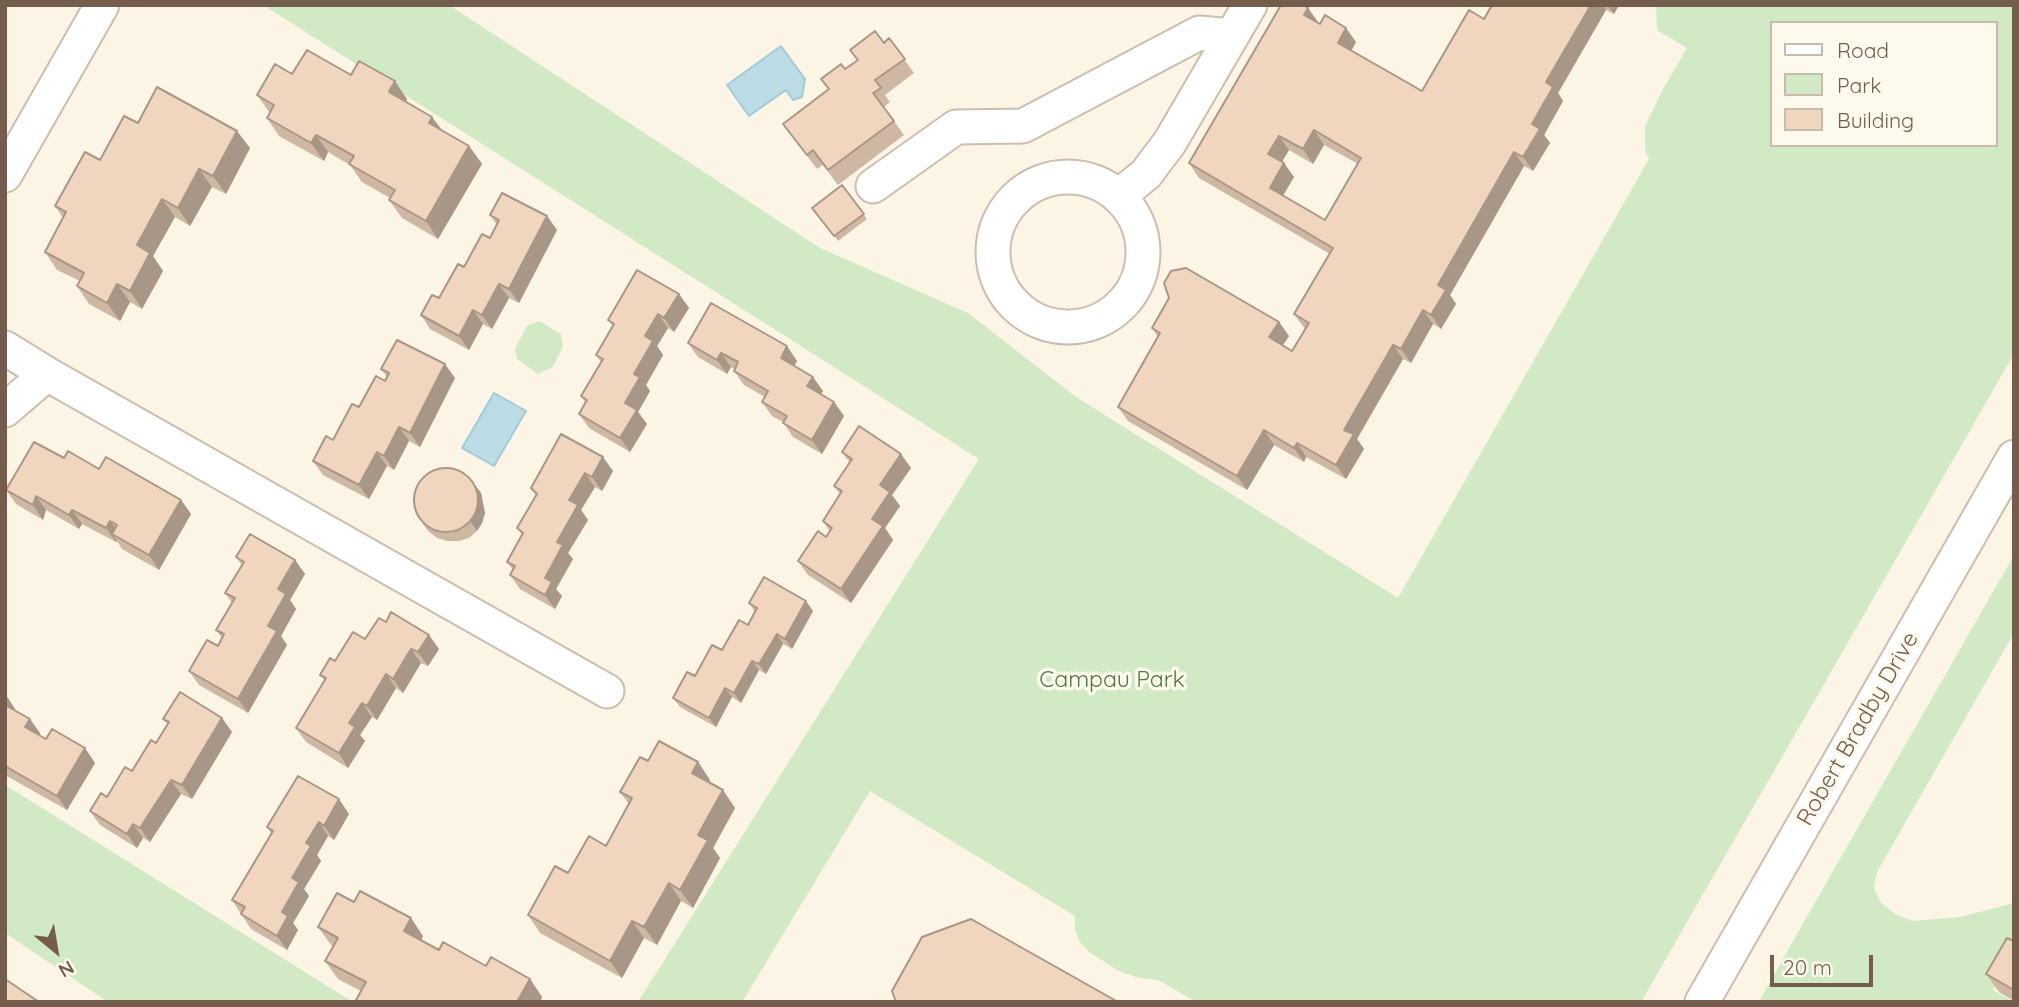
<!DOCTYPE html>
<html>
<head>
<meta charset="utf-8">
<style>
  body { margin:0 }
  #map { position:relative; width:2019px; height:1007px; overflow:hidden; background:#fcf5e6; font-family:Quicksand,sans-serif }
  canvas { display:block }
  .frame { position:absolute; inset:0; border:7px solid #745d4c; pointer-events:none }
  .legend { position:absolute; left:1770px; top:21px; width:228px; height:126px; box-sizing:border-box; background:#fef9ed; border:2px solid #c7bbad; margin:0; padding:9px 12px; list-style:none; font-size:21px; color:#745d4c }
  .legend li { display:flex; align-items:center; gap:14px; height:35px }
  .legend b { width:35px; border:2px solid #c7bbad }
  .north { position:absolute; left:21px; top:916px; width:70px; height:70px; -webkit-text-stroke:5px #fef9ed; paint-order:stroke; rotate:150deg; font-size:19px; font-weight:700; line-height:28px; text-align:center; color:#745d4c }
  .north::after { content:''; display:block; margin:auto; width:24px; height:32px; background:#745d4c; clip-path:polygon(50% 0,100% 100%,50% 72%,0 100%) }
  .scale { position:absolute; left:1770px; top:955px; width:103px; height:32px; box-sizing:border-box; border:4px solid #745d4c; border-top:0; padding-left:9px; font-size:21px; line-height:24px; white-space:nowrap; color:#745d4c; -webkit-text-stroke:5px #fef9ed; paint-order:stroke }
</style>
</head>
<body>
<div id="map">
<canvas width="2019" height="1007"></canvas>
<div class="frame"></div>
<ul class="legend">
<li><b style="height:9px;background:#fff"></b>Road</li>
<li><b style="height:19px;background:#d1e9c5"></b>Park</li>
<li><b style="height:19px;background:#f0d6bf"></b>Building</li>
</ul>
<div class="north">N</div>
<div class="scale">20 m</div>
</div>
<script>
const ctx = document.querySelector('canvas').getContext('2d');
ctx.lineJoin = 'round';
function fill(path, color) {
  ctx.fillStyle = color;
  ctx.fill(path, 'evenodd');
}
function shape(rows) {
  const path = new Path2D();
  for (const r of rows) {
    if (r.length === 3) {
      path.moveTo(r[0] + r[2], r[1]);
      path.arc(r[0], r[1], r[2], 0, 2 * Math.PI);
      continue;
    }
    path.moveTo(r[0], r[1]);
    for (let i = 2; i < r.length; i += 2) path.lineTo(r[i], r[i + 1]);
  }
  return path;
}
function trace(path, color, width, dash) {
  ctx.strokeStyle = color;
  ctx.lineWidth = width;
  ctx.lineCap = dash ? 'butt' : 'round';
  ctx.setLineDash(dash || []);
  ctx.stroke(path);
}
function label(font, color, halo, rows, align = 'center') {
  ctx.font = font + ' Quicksand,sans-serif';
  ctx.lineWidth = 7;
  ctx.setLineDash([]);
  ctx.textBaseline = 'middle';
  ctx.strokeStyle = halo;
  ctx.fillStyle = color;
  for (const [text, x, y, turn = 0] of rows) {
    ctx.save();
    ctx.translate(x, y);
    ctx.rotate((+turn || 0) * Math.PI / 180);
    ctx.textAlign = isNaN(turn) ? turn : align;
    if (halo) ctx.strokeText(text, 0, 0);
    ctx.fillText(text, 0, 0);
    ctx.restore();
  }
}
fill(shape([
  [263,5,449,5,820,248,968,313,1076,397,1398,598,1649,159,1645,150,1645,126,1662,91,1687,48,1657,30,1656,5,2014,5,2014,354,1641,1002,1196,1002,1158,980,1139,978,1119,971,1089,952,1080,942,1075,930,1075,916,870,791,742,1002,638,1002,979,459],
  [1772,23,1996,23,1996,145,1772,145],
  [539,321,561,334,563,347,553,367,538,374,517,359,515,349,527,326],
  [2014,555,2014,633,1877,872,1874,888,1881,903,1897,915,1912,921,1960,917,2014,903,2014,955,1993,990,2014,1002,1762,1002,1760,1000,1801,927],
  [5,785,353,1002,108,1002,5,933]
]), '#d1e9c5');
const water = shape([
  [781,46,805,79,802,97,793,100,786,90,749,116,727,85,781,46],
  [494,393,526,411,494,466,462,448,494,393]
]);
fill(water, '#bbdce5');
trace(water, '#a2cbd6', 2);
const minor = shape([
  [5,175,102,5],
  [1068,252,75],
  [873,186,956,127,1023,126,1199,33,1232,36],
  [1119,196,1146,174,1170,142,1250,5],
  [5,348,47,374,607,691],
  [5,410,47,374],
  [1702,1002,2014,457]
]);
trace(minor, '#cdbdad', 37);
trace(minor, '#fff', 33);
fill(shape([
  [1492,5,1619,5,1614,14,1606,10,1558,93,1563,101,1544,135,1550,143,1533,171,1524,166,1450,295,1456,304,1441,329,1433,324,1411,363,1403,359,1357,439,1364,449,1346,479,1306,457,1304,462,1274,445,1247,490,1128,421,1118,407,1158,337,1152,328,1279,322,1289,336,1283,345,1292,351,1305,329,1294,314,1330,254,1199,178,1189,163,1308,8,1318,23,1356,42,1351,50,1422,91,1484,19],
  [1324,145,1358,164,1325,220,1283,196,1294,177,1282,162,1289,150,1313,164],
  [889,38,914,73,885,95,890,102,884,107,904,135,838,185,823,165,817,169,783,124,829,90,821,79,845,69,857,60,850,50,884,43],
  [292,74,351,75,407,99,406,101,442,131,469,146,482,164,438,239,402,218,389,200,390,198,362,182,350,165,328,152,324,161,279,136,267,118,270,113,257,95],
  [138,123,250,148,226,194,212,187,190,226,175,217,153,256,163,271,142,309,130,302,120,321,89,304,77,286,80,281,57,270,45,252,63,218,55,206,100,160],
  [842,185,867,219,838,241,812,208],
  [490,215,547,216,557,230,519,303,509,298,492,329,483,324,469,350,430,329,421,315,439,298,490,238,497,225],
  [679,294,689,308,674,332,668,328,657,346,663,355,646,385,650,391,638,412,647,424,630,452,589,428,579,414,585,402,581,396,601,362,596,355,613,326,608,320],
  [688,343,797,361,794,366,823,391,821,394,834,402,844,416,822,454,793,437,783,422,772,416,762,402,765,397,744,385,734,371,735,369,731,367,727,374,698,357],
  [381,369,455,378,420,447,409,441,394,470,387,466,369,499,323,475,313,461,333,440,359,407,385,381,387,377],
  [561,434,613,471,602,491,595,487,581,510,588,520,568,553,573,559,556,589,562,596,555,609,520,589,510,575,513,570,507,562,522,534,517,528,536,495,531,488],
  [842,452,911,468,892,495,900,506,885,528,893,540,851,603,808,575,798,561,826,537,830,532,823,521,840,494,834,486,850,463],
  [64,458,99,469,181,500,191,514,159,570,122,549,117,541,116,542,82,524,79,529,46,510,43,520,16,504,6,490],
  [474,484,481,493,485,513,482,523,477,531,469,538,459,541,447,541,437,538,428,531,421,521],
  [236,557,295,560,305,574,290,600,296,609,281,636,287,645,248,713,199,685,189,671,218,646,222,638,216,630,232,603,225,593,242,565],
  [749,603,813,611,792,649,783,644,766,674,759,670,741,703,732,697,716,727,680,707,673,698,748,625,755,612],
  [365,639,439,649,428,666,421,663,403,693,396,688,377,720,372,717,360,735,365,741,348,768,306,742,296,728,325,681,320,675,335,661],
  [5,695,15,709,15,710,40,733,39,735,95,763,67,810,5,775],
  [163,719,232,732,192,799,181,794,150,842,143,838,137,848,100,825,90,811,107,797,132,771,156,743,168,725],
  [648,761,698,762,710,780,709,782,735,808,713,848,720,858,693,908,681,901,657,945,644,938,622,978,540,933,528,915,568,873,606,846,629,804,620,792],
  [349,814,334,840,328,836,317,855,321,861,304,889,309,896,293,923,298,930,287,950,251,929,232,900,271,833,267,827],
  [354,902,423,936,421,940,439,950,486,966,530,979,542,997,540,1002,355,1002,361,991,338,979,325,961,333,946,331,945,318,927],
  [2014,941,2014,1001,1999,992,1986,974]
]), '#ceb8a4');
fill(shape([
  [1591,5,1603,5,1606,10,1558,93,1563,101,1544,135,1550,143,1533,171,1523,157,1532,124,1546,82],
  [1607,5,1619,5,1614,14],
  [1308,8,1318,22,1314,29,1304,15],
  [1346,28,1356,42,1348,57,1338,43],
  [395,81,407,99,401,110,389,92],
  [432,117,445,134,429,123],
  [1314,130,1324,145,1313,164,1303,149],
  [237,131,250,148,226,194,213,176],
  [316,135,328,152,324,161,311,143],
  [1279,136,1289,150,1278,168,1268,154],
  [469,146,482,164,438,239,426,221],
  [1514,152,1524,166,1450,295,1456,304,1441,329,1431,315,1438,285],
  [1284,163,1294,177,1279,202,1270,188],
  [199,169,212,187,190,226,178,208],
  [162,199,175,217,153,256,163,271,142,309,130,291,137,245],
  [547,216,557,230,519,303,509,289],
  [117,284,130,302,120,321,107,303],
  [499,284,509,298,492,329,482,315],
  [679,294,689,308,674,332,664,318],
  [473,310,483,324,469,350,459,336],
  [1423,310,1433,324,1411,363,1401,349],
  [658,314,668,328,657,346,663,355,646,385,650,391,638,412,647,424,630,452,620,438,625,403,645,336],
  [1279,322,1289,336,1279,351,1269,337],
  [1393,345,1403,359,1357,439,1364,449,1346,479,1336,465,1344,430],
  [787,346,797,361,791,372,781,358],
  [721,353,731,367,727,374,717,360],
  [445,364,455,378,420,447,410,433],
  [813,377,823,391,817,400,807,386],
  [834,402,844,416,822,454,812,440],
  [399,427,409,441,394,470,384,456],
  [1264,430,1274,445,1247,490,1237,476],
  [1297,443,1306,457,1304,462,1294,448],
  [377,452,387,466,369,499,359,485],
  [901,454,911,468,892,495,900,506,885,528,893,540,851,603,841,589,880,485],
  [603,457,613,471,602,491,592,477],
  [585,473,595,487,581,510,588,520,568,553,573,559,556,589,562,596,555,609,545,595,545,578,569,500],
  [474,484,481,493,485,513,482,523,477,531,470,521],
  [36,496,46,510,43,520,33,505],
  [181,500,191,514,159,570,149,555],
  [72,510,82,524,79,529,69,515],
  [110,521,120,535,112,534,117,541,116,542,106,528],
  [295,560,305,574,290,600,296,609,281,636,287,645,248,713,238,699,268,626,278,589],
  [806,601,813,611,792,649,785,639],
  [777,634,783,644,766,674,759,664],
  [429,635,439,649,428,666,418,652],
  [411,649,421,663,403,693,393,679],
  [752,661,759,670,741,703,734,693],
  [386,674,396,688,377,720,367,706],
  [725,688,732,697,716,727,709,718],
  [6,695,15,709,11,717,5,708],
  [362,703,372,717,360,735,365,741,348,768,339,753,349,723],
  [222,718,232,732,192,799,182,785],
  [30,719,40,733,35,741,25,727],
  [85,748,95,763,67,810,57,796],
  [698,762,710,780,704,791,692,773],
  [171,780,181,794,150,842,140,828],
  [723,790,735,808,713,848,720,858,693,908,680,890,698,835],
  [339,799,349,814,334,840,324,826],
  [319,822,328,836,317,855,321,861,304,889,309,896,293,923,298,930,287,950,277,936,282,912,292,878,306,843],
  [133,824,143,838,137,848,127,834],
  [669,883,681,901,657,945,644,927],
  [411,918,423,936,417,949,404,931],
  [632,921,644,938,622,978,610,961],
  [530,979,542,997,540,1002,517,1002]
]), '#a89686');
const building = shape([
  [1281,5,1304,5,1308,8,1304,15,1320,24,1325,15,1346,28,1338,43,1422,91,1469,10,1484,19,1492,5,1591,5,1546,82,1553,87,1532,124,1540,129,1523,157,1514,152,1438,285,1446,290,1431,315,1423,310,1401,349,1393,345,1344,430,1354,434,1336,465,1297,443,1294,448,1264,430,1237,476,1118,407,1160,333,1152,328,1169,298,1164,283,1171,271,1186,268,1279,322,1269,337,1292,351,1309,323,1294,314,1333,248,1189,163,1281,5],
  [1314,130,1361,158,1325,220,1270,188,1284,163,1268,154,1279,136,1303,149,1314,130],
  [875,31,884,43,889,38,905,59,875,80,881,88,873,93,894,121,828,170,813,150,807,155,783,124,829,89,821,79,841,64,845,69,858,60,850,50,875,31],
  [307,50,351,75,359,61,395,81,389,92,432,117,429,123,469,146,426,221,389,200,395,190,349,164,354,156,316,135,311,143,267,118,274,105,257,95,275,64,292,74,307,50],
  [157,87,237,131,213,176,199,169,178,208,162,199,137,245,150,253,130,291,117,284,107,303,77,286,84,273,45,252,66,212,55,206,85,152,100,160,124,116,138,123,157,87],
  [842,185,864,214,834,236,812,208,842,185],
  [502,193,547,216,509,289,499,284,482,315,473,310,459,336,421,315,432,295,439,298,458,264,464,267,482,234,490,238,499,220,490,215,502,193],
  [637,270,679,294,664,318,658,314,645,336,653,341,634,374,640,377,625,403,637,410,620,438,579,414,587,400,581,396,603,359,596,355,614,324,608,320,637,270],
  [711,303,787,346,781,358,813,377,807,386,834,402,812,440,783,423,787,416,762,402,768,391,734,371,738,362,721,353,717,360,688,343,711,303],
  [397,340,445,364,410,433,399,427,384,456,377,452,359,485,313,461,326,436,333,440,352,404,359,407,376,376,385,381,389,373,381,369,397,340],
  [859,426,901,454,880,485,890,492,872,519,883,526,841,589,798,561,818,531,826,537,832,528,823,521,842,491,834,486,852,459,842,452,859,426],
  [561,434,603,457,592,477,585,473,569,500,578,505,557,542,563,545,545,578,552,582,545,595,510,575,515,566,507,562,523,533,517,528,537,494,531,488,561,434],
  [34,442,64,458,68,451,99,469,106,457,181,500,149,555,112,534,117,525,110,521,106,528,72,510,69,515,36,496,33,505,6,490,34,442],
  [446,500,32],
  [250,534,295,560,278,589,286,594,268,626,277,631,238,699,189,671,207,640,218,646,224,634,216,630,235,598,225,593,244,562,236,557,250,534],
  [764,577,806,601,785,639,777,634,759,664,752,661,734,693,725,688,709,718,673,698,687,672,695,676,712,645,722,650,739,620,748,625,757,608,749,603,764,577],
  [391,612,429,635,418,652,411,649,393,679,386,674,367,706,362,703,349,723,355,727,339,753,296,728,326,678,320,675,330,658,335,661,353,632,365,639,379,618,386,622,391,612],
  [180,692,222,718,182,785,171,780,140,828,133,824,127,834,90,811,101,793,107,797,125,767,132,771,151,740,156,743,169,722,163,719,180,692],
  [5,705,30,719,25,727,46,739,52,729,85,748,57,796,5,766,5,705],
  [659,741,698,762,692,773,723,790,698,835,708,840,680,890,669,883,644,927,632,921,610,961,528,915,555,866,568,873,589,836,606,846,632,798,620,792,640,757,648,761,659,741],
  [298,776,339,799,324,826,319,822,306,843,311,846,292,878,299,882,282,912,288,916,277,936,241,914,245,907,232,900,273,831,267,827,298,776],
  [360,891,411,918,404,931,439,950,443,942,486,966,491,957,530,979,517,1002,355,1002,366,982,325,961,338,938,318,927,337,893,354,902,360,891],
  [971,919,1118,1002,896,1002,892,991,922,937,971,919],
  [2007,938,2014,941,2014,990,1986,974,2007,938],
  [5,979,39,1002,5,1002,5,979]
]);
fill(building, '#f0d6bf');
trace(building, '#a89686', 2);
label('23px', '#507a44', '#fef9ed', [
  ["Campau Park",1112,680]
]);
label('23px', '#745d4c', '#fef9ed', [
  ["Robert Bradby Drive",1858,729,-60]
]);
</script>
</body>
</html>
